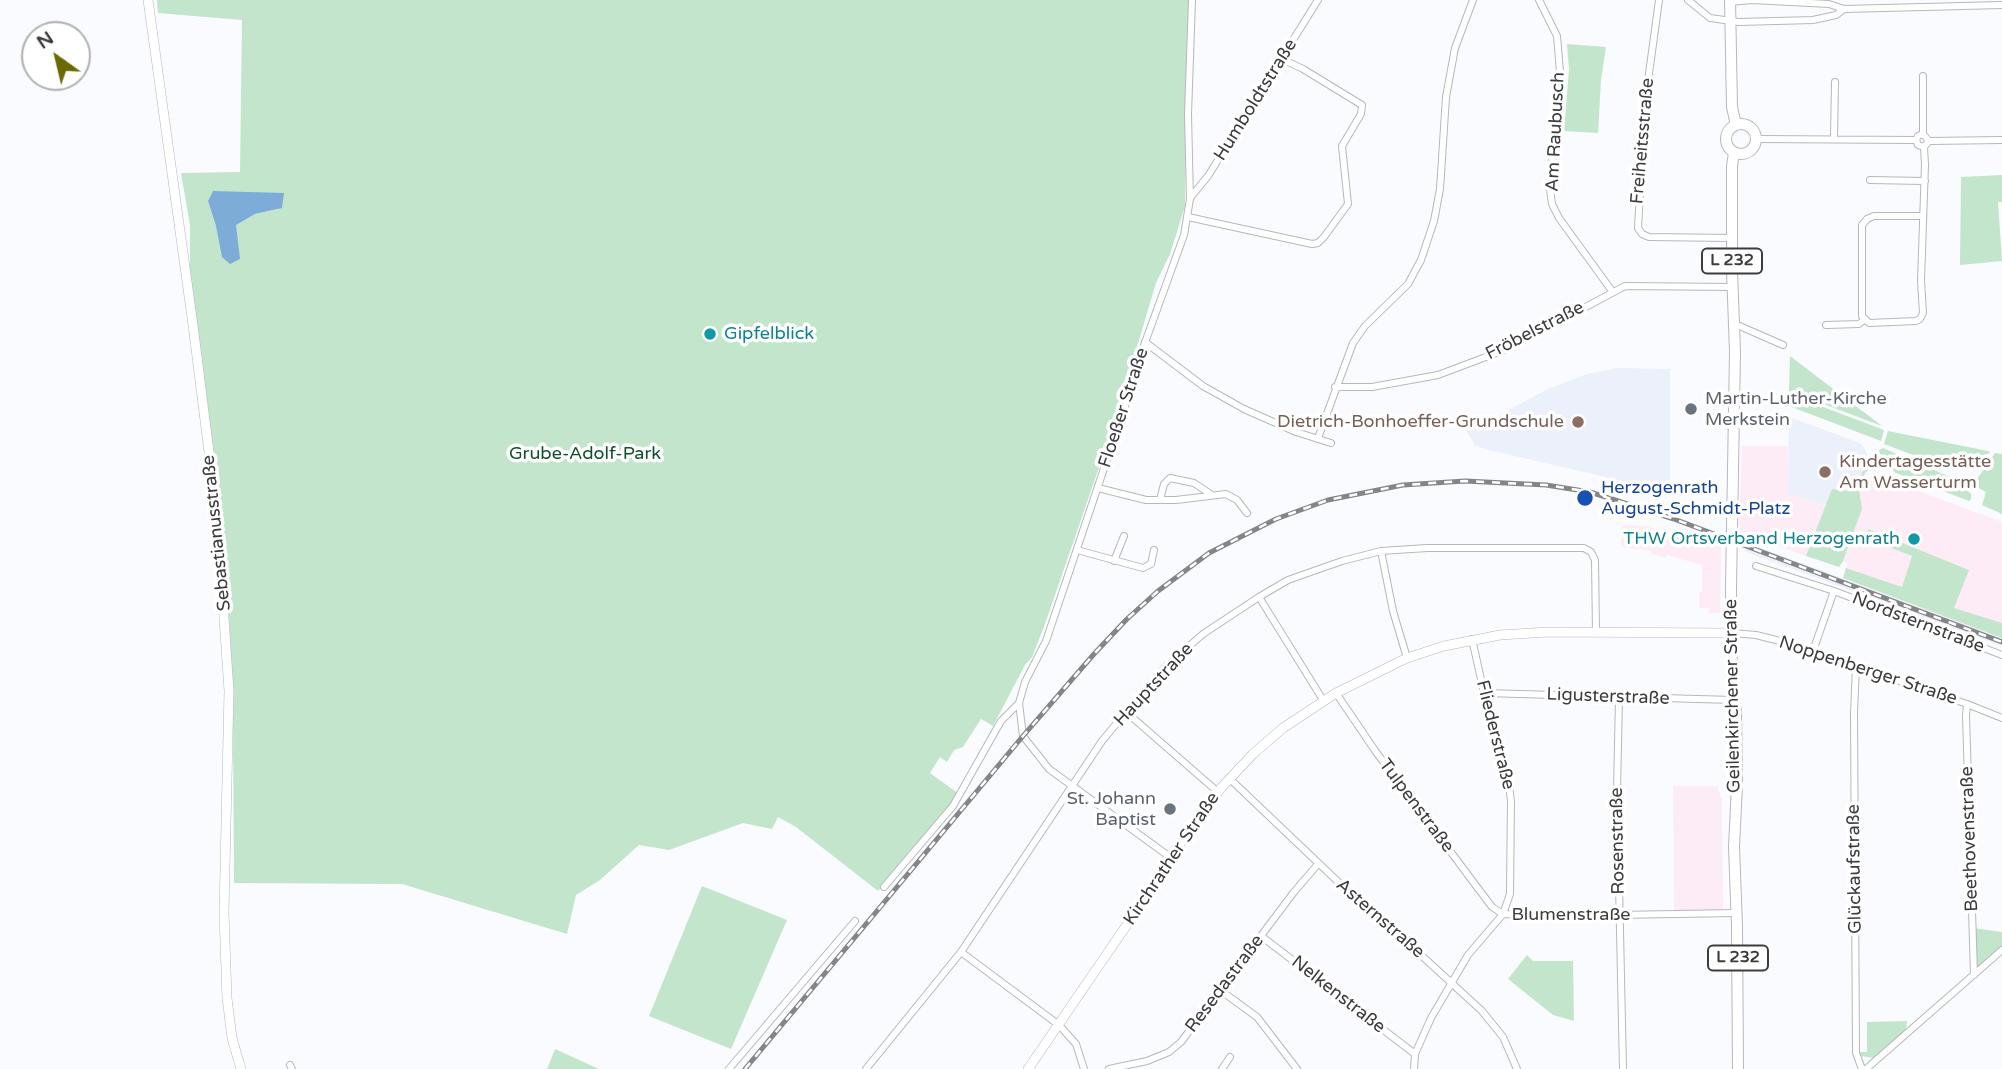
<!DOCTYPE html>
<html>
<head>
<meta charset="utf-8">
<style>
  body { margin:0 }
  #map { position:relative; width:2002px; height:1069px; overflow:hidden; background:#fafbfe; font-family:"Varela Round",sans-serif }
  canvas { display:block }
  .north { position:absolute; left:21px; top:21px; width:70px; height:70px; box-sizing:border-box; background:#fff; border:2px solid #b1b1b2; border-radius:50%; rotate:326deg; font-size:19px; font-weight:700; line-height:28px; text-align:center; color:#3c3c3e }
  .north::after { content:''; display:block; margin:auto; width:24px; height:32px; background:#6c6903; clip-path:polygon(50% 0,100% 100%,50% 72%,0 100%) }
</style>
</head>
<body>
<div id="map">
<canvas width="2002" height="1069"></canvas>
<div class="north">N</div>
</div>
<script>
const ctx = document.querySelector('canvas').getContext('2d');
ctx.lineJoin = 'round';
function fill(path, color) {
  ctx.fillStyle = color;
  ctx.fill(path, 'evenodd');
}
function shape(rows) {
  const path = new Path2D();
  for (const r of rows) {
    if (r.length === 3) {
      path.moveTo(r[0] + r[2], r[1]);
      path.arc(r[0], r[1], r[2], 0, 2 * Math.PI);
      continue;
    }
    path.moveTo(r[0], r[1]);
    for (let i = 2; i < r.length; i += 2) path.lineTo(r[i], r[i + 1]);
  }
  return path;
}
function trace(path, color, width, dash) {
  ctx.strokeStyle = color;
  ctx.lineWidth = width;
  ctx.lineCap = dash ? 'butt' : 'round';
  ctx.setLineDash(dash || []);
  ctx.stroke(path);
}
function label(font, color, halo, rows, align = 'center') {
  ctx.font = font + ' "Varela Round",sans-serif';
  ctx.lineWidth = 7;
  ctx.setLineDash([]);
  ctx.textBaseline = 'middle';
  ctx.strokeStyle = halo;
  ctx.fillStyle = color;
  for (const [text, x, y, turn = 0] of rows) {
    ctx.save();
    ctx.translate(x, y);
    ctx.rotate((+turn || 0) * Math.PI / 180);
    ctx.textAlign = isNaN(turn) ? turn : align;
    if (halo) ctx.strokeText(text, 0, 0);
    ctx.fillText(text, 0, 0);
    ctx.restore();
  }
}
fill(shape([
  [1742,446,1788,446,1788,494,1826,505,1806,556,1739,531],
  [1864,475,1872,479,1875,475,2002,522,2002,623,1953,608,1968,570,1869,529,1865,538,1912,556,1902,587,1846,568,1848,563,1843,561,1862,509,1859,489],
  [1622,525,1645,526,1721,547,1720,613,1709,613,1709,608,1699,608,1699,592,1702,592,1702,565,1667,555,1666,558,1651,554,1652,551,1621,547],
  [1673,786,1717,786,1722,801,1723,910,1674,910]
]), '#fdebf6');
fill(shape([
  [1618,368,1670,369,1670,480,1644,486,1485,449,1475,445,1467,432,1548,389,1587,374],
  [1789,417,1860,443,1865,449,1868,458,1857,486,1851,491,1832,489,1826,505,1788,494],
  [1745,542,2002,638,2002,646,1746,552]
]), '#ebf0fa');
fill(shape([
  [157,0,1190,0,1189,29,1187,29,1185,206,1170,254,1156,283,1114,424,1045,624,1032,657,1025,665,993,726,981,719,963,747,954,750,947,762,940,757,930,773,959,794,878,891,796,827,778,817,772,829,743,823,669,850,639,845,600,880,576,895,567,934,402,884,234,883,233,729,229,615,227,595,214,591,220,533,190,283,190,225,181,173,240,172,242,20,158,13],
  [208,201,278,209,255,214,235,225,216,226],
  [1567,44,1606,47,1601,80,1598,133,1564,131,1569,69],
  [2002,175,2002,202,1998,202,2002,261,1960,265,1961,177],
  [1790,356,1882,426,1789,391],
  [1789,394,1884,430,1881,441,1789,406],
  [1888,431,1988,451,1990,453,1965,461,1953,470,1884,444],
  [1883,448,1957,480,1971,494,1971,499,1969,501,1896,473,1882,461,1879,450],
  [1995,453,2002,454,2002,514,1982,505,1986,492,1973,485],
  [1868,458,1871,467,1865,473,1859,489,1862,509,1843,561,1839,567,1806,556,1832,489,1850,491,1857,486],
  [1868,529,1969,570,1954,608,2002,623,2002,638,1843,578,1846,568,1902,587,1912,556,1865,538],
  [702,886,787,920,731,1049,649,1016],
  [1973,928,2002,932,2002,948,1975,972],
  [1527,955,1533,961,1573,961,1574,1021,1553,1015,1508,979],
  [1907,1021,1906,1031,1875,1058,1860,1056,1859,1052,1867,1052,1867,1022],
  [555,1049,599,1069,547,1069]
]), '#c3e5cb');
fill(shape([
  [213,191,284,193,282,208,255,214,236,225,240,259,230,264,222,257,216,226,208,201]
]), '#7dacd9');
const street = shape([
  [1539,0,1557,36,1560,72,1550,189,1552,204,1559,218,1612,291],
  [1659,0,1645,103,1638,228,1642,234,1649,237,1732,238],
  [1688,0,1710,18,1739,22,1813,20,1836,15,1844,9],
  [1730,2,1752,0,1829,4,1844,9,2002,5],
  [1923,76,1923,134],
  [1755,139,1916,140,1918,136,1923,134,1929,141,1924,147,1918,145,1916,140],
  [1834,139,1835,82],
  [1929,141,2002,140],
  [1870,180,1925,181],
  [1190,198,1208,176,1318,0],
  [1922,216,1874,216,1867,219,1862,225,1862,316,1869,323,1916,321,1920,319,1923,313,1921,281,1925,165,1924,147],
  [1188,217,1312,244,1318,243,1324,237,1348,204,1342,146,1361,114,1362,105,1303,69,1282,59],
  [1735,324,1783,345],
  [1826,325,1859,324,1864,320],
  [1145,342,1203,386,1244,409,1296,432,1331,443],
  [1335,387,1372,387,1438,375,1507,349,1625,286,1734,287],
  [1318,438,1353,343,1365,326,1408,284,1421,260,1434,221,1440,189,1446,97,1455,48,1473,0],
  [1098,488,1146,500,1176,500,1226,494,1237,500,1247,513],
  [1160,500,1164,484,1170,478,1194,483,1212,495],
  [1077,550,1143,568,1151,564,1154,550],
  [1381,551,1393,611,1407,658],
  [1114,561,1124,536],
  [1756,566,1834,591,2002,655],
  [1259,597,1323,700],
  [1732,633,1756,635,1788,643,1967,704,2002,718],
  [1813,651,1834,591],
  [1856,667,1854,713,1856,1053,1862,1069],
  [1336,693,1376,752,1477,887,1492,907,1503,914,1510,894,1511,801,1508,778,1491,724,1472,639],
  [1484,693,1733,700],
  [1619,698,1617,792,1623,1069],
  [1967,704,1966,716,1974,975],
  [1126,712,1218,792],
  [1229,778,1373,915,1422,956,1482,1011,1503,1037,1517,1069],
  [1170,857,1049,769,1023,736,1019,703,1025,682,1046,641,1129,394,1134,373,1184,235,1190,199,1188,114,1192,0],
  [884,887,953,806,1001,721,1019,703],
  [1261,936,1415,1054],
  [961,952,1059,1025,1076,1044,1084,1069],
  [1220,990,1257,1017,1297,1069],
  [290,1065,292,1069],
  [729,1069,855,921],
  [866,1069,961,952,1102,741,1126,712,1165,667,1203,634,1259,597,1288,580,1342,561,1381,551,1427,548,1584,548,1591,552,1595,560,1596,632],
  [1109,1069,1147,1061,1169,1052,1181,1042,1294,892,1318,864],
  [1222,1069,1230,1057],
  [1414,1069,1415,1054,1431,1018,1468,955,1503,914,1556,916,1736,913],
  [1866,1069,2002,950]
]);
const secondary = shape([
  [148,0,193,325,217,516,229,691,224,913,227,998,232,1038,241,1069],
  [1028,1069,1161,875,1170,857,1221,788,1253,754,1283,728,1336,693,1407,658,1444,646,1500,635,1548,632,1732,633]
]);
const primary = shape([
  [1730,0,1732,107,1736,125],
  [1741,139,15],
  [1734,153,1732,166,1732,271,1735,352,1731,587,1732,695,1736,710,1737,785,1734,847,1737,926,1738,1069]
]);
trace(street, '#b6b8bb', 8);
trace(secondary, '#b6b8bb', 10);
trace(primary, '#b6b8bb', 12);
trace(street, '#fff', 6);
trace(secondary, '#fff', 9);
trace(primary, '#fff', 10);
const rail = shape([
  [745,1069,1023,736,1094,654,1127,619,1158,591,1209,553,1276,519,1328,500,1403,485,1465,481,1546,485,1590,492,1674,519,2002,642]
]);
trace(rail, '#858588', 5);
trace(rail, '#fff', 2.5, [8]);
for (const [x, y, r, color] of [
  [710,334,7,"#0f9aa8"],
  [1691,409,7,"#6b7280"],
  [1578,422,7,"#8d6e63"],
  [1825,472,7,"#8d6e63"],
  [1585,498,9,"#1a4fb4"],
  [1914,539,7,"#0f9aa8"],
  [1170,809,7,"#6b7280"]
]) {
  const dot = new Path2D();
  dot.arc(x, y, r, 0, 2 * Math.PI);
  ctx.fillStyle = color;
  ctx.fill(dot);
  trace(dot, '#fff', 2.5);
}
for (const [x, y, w] of [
  [1732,261,60],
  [1738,958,60]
]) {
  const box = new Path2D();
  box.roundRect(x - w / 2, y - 12.5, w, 25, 5);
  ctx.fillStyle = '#fff';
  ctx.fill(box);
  trace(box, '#3c3c3e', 2);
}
label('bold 16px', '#3c3c3e', null, [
  ["L 232",1732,261],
  ["L 232",1738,958]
]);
label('18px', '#3c3c3e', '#fff', [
  ["Humboldtstraße",1256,100,-58],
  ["Am Raubusch",1556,132,-87],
  ["Freiheitsstraße",1643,141,-85],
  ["Fröbelstraße",1535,331,-27],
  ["Floeßer Straße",1124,408,-72],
  ["Sebastianusstraße",217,533,-96],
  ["Nordsternstraße",1918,623,21],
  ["Noppenberger Straße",1868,671,18],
  ["Hauptstraße",1154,685,-47],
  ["Geilenkirchener Straße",1733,696,-91],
  ["Ligusterstraße",1608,697,2],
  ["Fliederstraße",1495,735,76],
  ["Tulpenstraße",1416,806,53],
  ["Beethovenstraße",1970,839,-92],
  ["Rosenstraße",1618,841,-91],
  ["Kirchrather Straße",1172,859,-56],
  ["Glückaufstraße",1855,869,-91],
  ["Blumenstraße",1571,915],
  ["Asternstraße",1380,919,41],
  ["Resedastraße",1225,984,-53],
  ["Nelkenstraße",1338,995,38]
]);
label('18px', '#0d838f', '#fff', [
  ["Gipfelblick",724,334],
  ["THW Ortsverband Herzogenrath",1900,539,"right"]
], 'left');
label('18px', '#5b616d', '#fff', [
  ["Martin-Luther-Kirche",1705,399],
  ["Merkstein",1705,420],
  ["St. Johann",1156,799,"right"],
  ["Baptist",1156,820,"right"]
], 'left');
label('18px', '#785e54', '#fff', [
  ["Dietrich-Bonhoeffer-Grundschule",1564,422],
  ["Kindertagesstätte",1839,462,"left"],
  ["Am Wasserturm",1839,483,"left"]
], 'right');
label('18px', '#0f502a', '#fff', [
  ["Grube-Adolf-Park",585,454]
]);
label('18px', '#164399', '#fff', [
  ["Herzogenrath",1601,488],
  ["August-Schmidt-Platz",1601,509]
], 'left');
</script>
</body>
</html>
